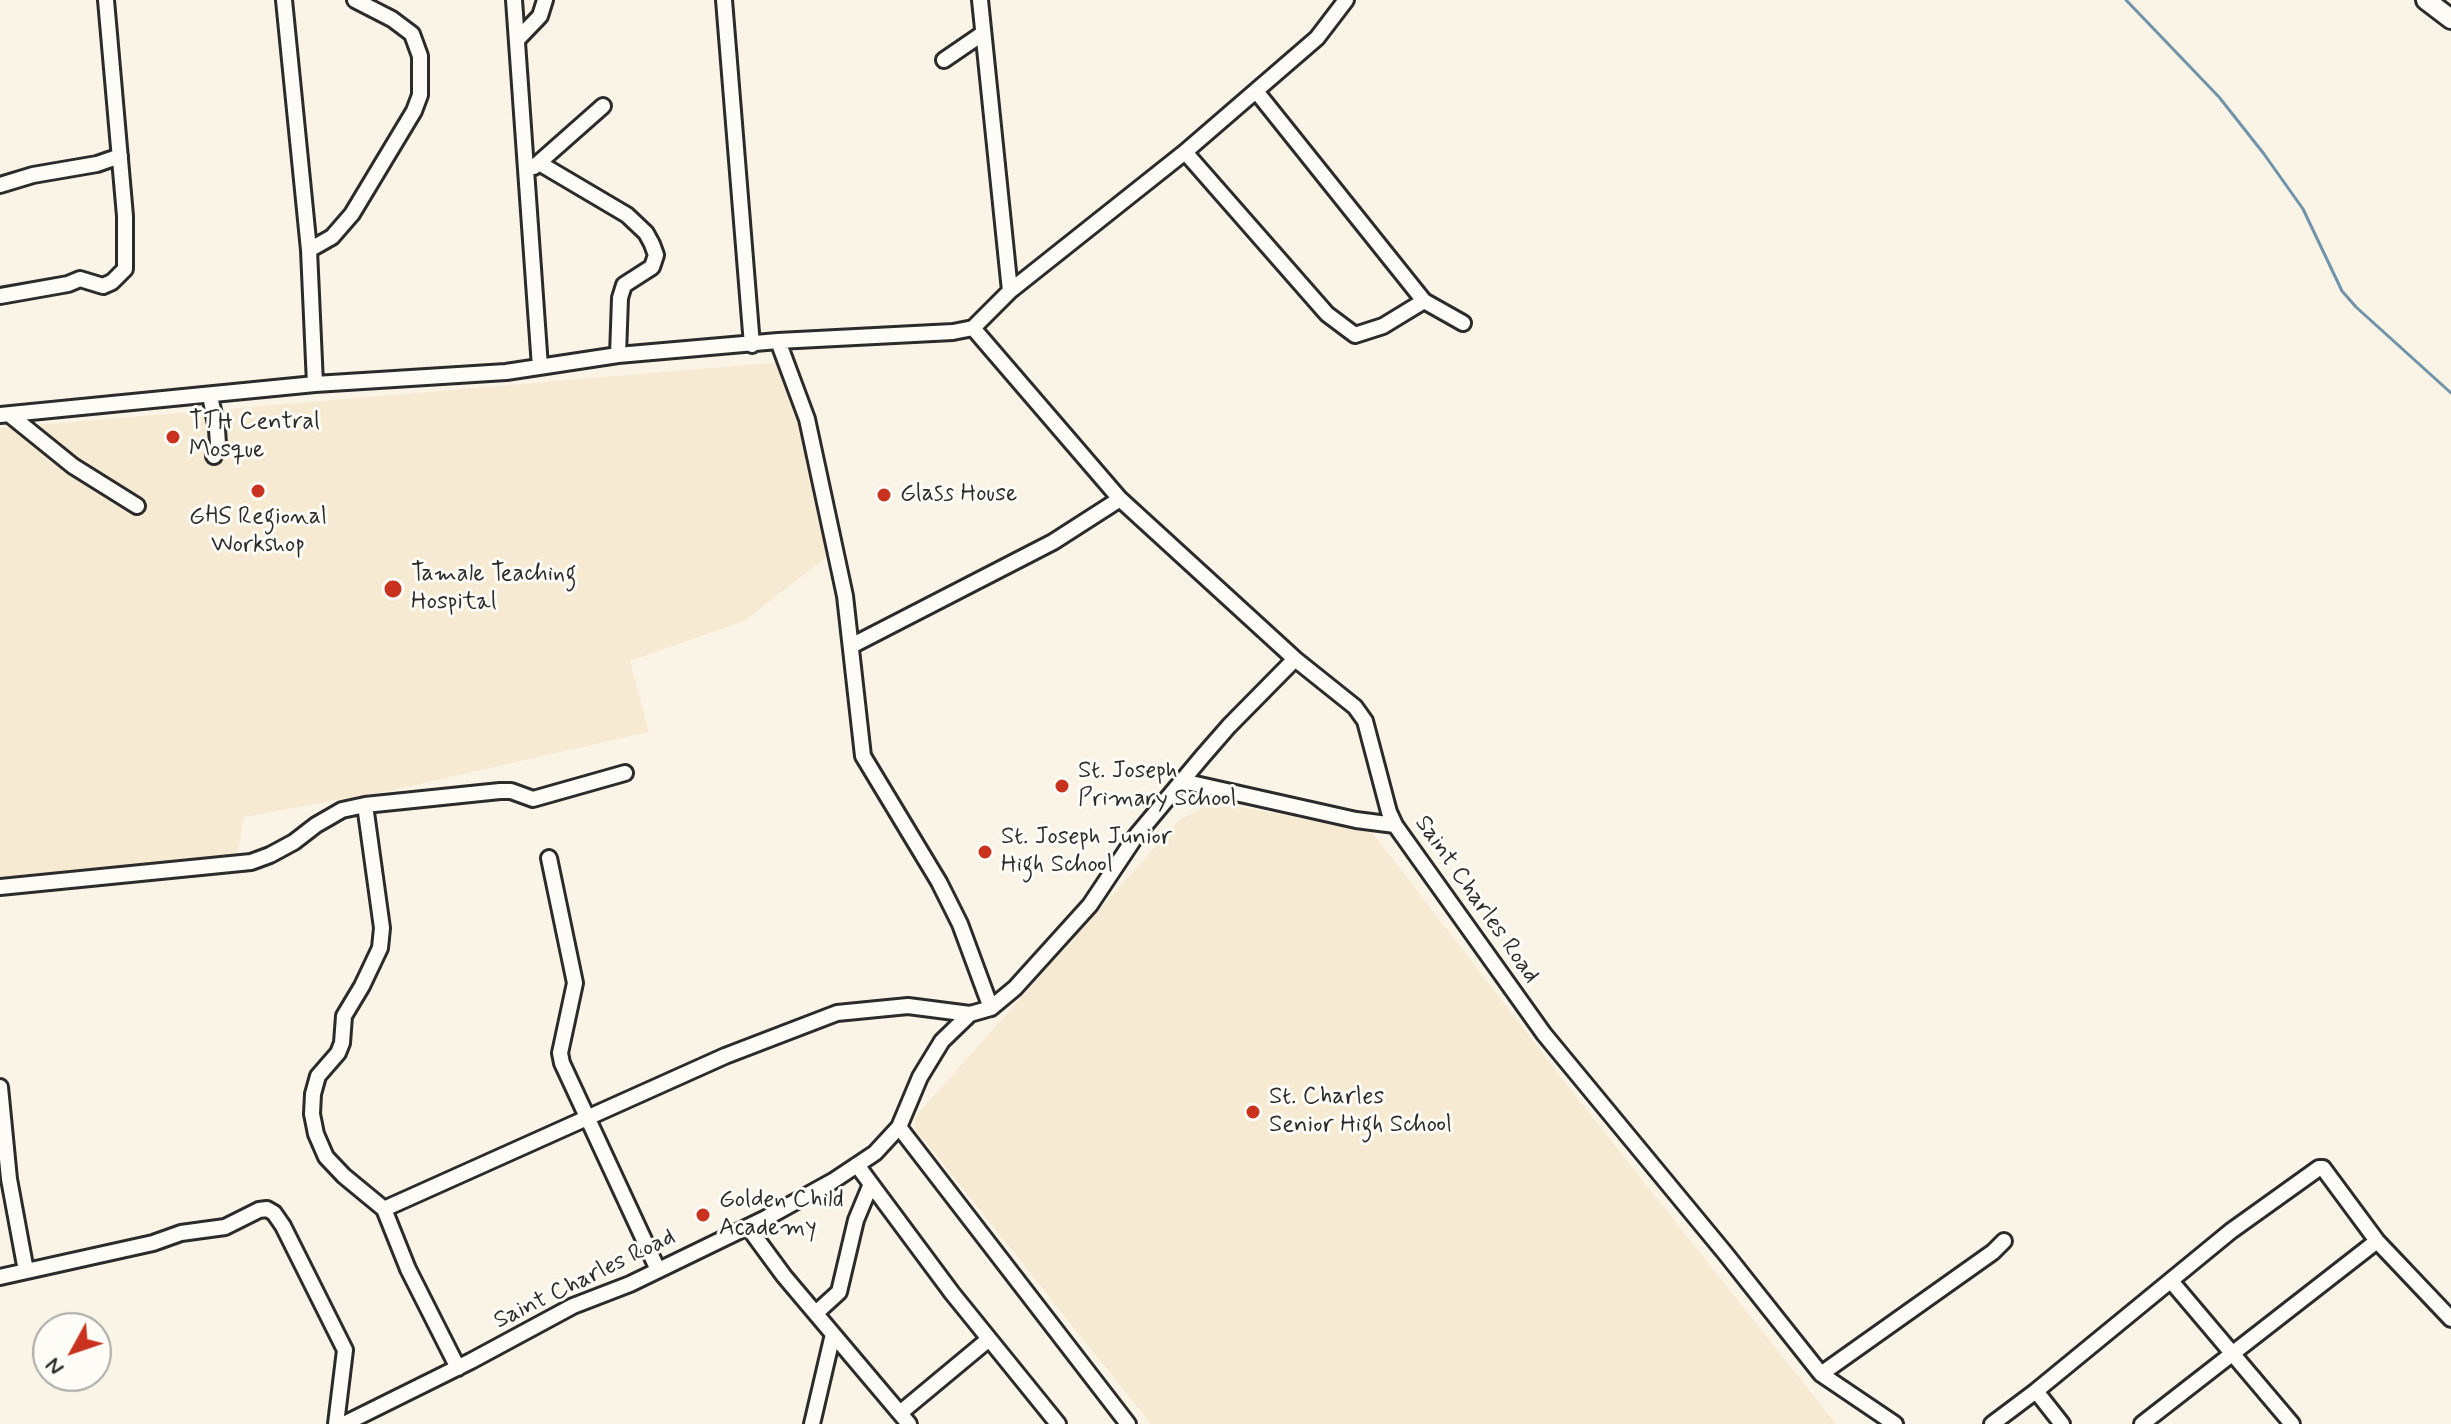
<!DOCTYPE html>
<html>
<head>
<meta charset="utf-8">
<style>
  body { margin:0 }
  #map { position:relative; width:2451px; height:1424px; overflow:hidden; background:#faf4e6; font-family:Mynerve,sans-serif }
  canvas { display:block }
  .north { position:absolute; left:32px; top:1312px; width:80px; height:80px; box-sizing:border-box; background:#fdfcf7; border:2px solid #a9a8a5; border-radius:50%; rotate:230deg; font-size:22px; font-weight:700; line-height:32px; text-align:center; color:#2b2b2b }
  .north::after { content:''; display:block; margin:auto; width:28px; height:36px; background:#c8321e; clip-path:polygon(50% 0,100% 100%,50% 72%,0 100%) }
</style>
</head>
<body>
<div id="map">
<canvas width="2451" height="1424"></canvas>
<div class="north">N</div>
</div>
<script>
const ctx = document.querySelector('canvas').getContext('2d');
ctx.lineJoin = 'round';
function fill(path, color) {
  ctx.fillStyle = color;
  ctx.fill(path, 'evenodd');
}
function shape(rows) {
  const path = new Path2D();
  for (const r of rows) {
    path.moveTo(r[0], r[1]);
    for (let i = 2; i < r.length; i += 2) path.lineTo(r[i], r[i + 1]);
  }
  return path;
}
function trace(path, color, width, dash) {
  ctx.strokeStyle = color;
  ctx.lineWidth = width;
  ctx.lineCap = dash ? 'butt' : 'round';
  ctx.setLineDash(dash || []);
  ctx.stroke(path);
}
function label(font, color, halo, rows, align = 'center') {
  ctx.font = font + ' Mynerve,sans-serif';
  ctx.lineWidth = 6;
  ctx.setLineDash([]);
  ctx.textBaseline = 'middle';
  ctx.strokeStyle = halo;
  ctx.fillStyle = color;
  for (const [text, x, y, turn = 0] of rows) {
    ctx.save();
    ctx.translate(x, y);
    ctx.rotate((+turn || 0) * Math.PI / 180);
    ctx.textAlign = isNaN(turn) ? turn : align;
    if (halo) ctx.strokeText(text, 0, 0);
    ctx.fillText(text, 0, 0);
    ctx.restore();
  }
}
fill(shape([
  [795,361,828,556,744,621,630,661,649,732,393,790,244,817,235,868,0,881,0,428],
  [1214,802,1371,831,1581,1103,1836,1424,1151,1424,916,1130,914,1118,1179,820]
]), '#f7ead2');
trace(shape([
  [2126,0,2219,97,2264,154,2303,209,2342,291,2356,307,2451,393]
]), '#7093aa', 3);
const minor = shape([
  [284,0,309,250,315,384],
  [514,0,540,367],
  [724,0,752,345],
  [980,0,1010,291],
  [517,40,540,16,545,0],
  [944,60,982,34],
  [1256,91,1424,301,1463,323],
  [1185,152,1327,314,1355,335,1383,326,1424,301],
  [539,163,627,215,646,233,652,244,656,255,652,267,624,285,620,298,618,355],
  [534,167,603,106],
  [0,185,33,175,97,164,120,156],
  [309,250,332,237,352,214,414,111,420,95,420,56,412,34,392,19,355,0],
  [0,296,68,284,80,279,103,286,112,282,125,269,125,216,106,0],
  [973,328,1120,499,1295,659,1355,707,1365,721,1389,812,1395,825,1544,1034,1725,1253,1821,1374,1895,1424],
  [778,341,807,419,845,596,863,756,939,882,960,924,991,1008],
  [210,396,217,429,218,444,214,456],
  [0,415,315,384,506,372,618,355,778,341,953,332,973,328,1010,291,1185,152,1317,38,1346,0],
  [10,415,73,466,137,506],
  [851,646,1053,542,1120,499],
  [1182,781,1356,820,1395,825],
  [365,805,382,928,380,948,362,986,344,1016,342,1043,338,1053,318,1076,313,1094,312,1114,316,1134,326,1157,344,1176,384,1209,408,1269,458,1368],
  [549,858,575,983,560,1053,562,1063,658,1270],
  [0,887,251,862,270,855,294,842,316,825,342,810,365,805,500,791,511,791,533,799,625,773],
  [0,1087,9,1179,26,1271],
  [899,1127,1128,1424],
  [871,1184,952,1293,1058,1424],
  [384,1209,725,1056,837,1013,908,1006,970,1014],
  [748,1227,784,1276,909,1424],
  [0,1277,153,1243,181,1233,225,1227,259,1210,267,1209,274,1213,283,1226,345,1350,336,1424],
  [2171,1281,2292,1424],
  [816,1313,839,1292,856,1220,871,1184,857,1165],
  [1821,1374,1993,1252,2004,1241],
  [2036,1391,2062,1424],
  [900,1413,989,1339],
  [344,1424,471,1361,573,1306,630,1284,766,1218,833,1181,875,1153,899,1127,920,1077,942,1041,970,1014,991,1008,1015,988,1090,905,1136,836,1202,757,1229,726,1295,659],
  [812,1424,833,1334],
  [1992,1424,2036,1391,2231,1231,2319,1168,2323,1168,2377,1241,2451,1319],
  [2142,1424,2377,1241]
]);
const major = shape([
  [2426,0,2451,19]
]);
trace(minor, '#2b2b2b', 20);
trace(major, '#2b2b2b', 24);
trace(minor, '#fdfcf7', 14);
trace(major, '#fdfcf7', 18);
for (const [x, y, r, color] of [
  [173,437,8,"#c8321e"],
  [258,491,8,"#c8321e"],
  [884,495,8,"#c8321e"],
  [393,589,10,"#c8321e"],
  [1062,786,8,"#c8321e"],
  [985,852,8,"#c8321e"],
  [1253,1112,8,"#c8321e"],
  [703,1215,8,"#c8321e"]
]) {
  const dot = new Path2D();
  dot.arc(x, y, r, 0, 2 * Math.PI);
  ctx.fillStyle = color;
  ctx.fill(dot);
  trace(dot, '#fdfcf7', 3);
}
label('24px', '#2b2b2b', '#fdfcf7', [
  ["TTH Central",189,423],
  ["Mosque",189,451],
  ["Glass House",900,495],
  ["GHS Regional",258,518,"center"],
  ["Workshop",258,546,"center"],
  ["Tamale Teaching",411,575],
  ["Hospital",411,603],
  ["St. Joseph",1078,772],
  ["Primary School",1078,800],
  ["St. Joseph Junior",1001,838],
  ["High School",1001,866],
  ["St. Charles",1269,1098],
  ["Senior High School",1269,1126],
  ["Golden Child",719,1201],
  ["Academy",719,1229]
], 'left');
label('24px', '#2b2b2b', '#fdfcf7', [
  ["Saint Charles Road",1476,900,55],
  ["Saint Charles Road",585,1280,-26]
]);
</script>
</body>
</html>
